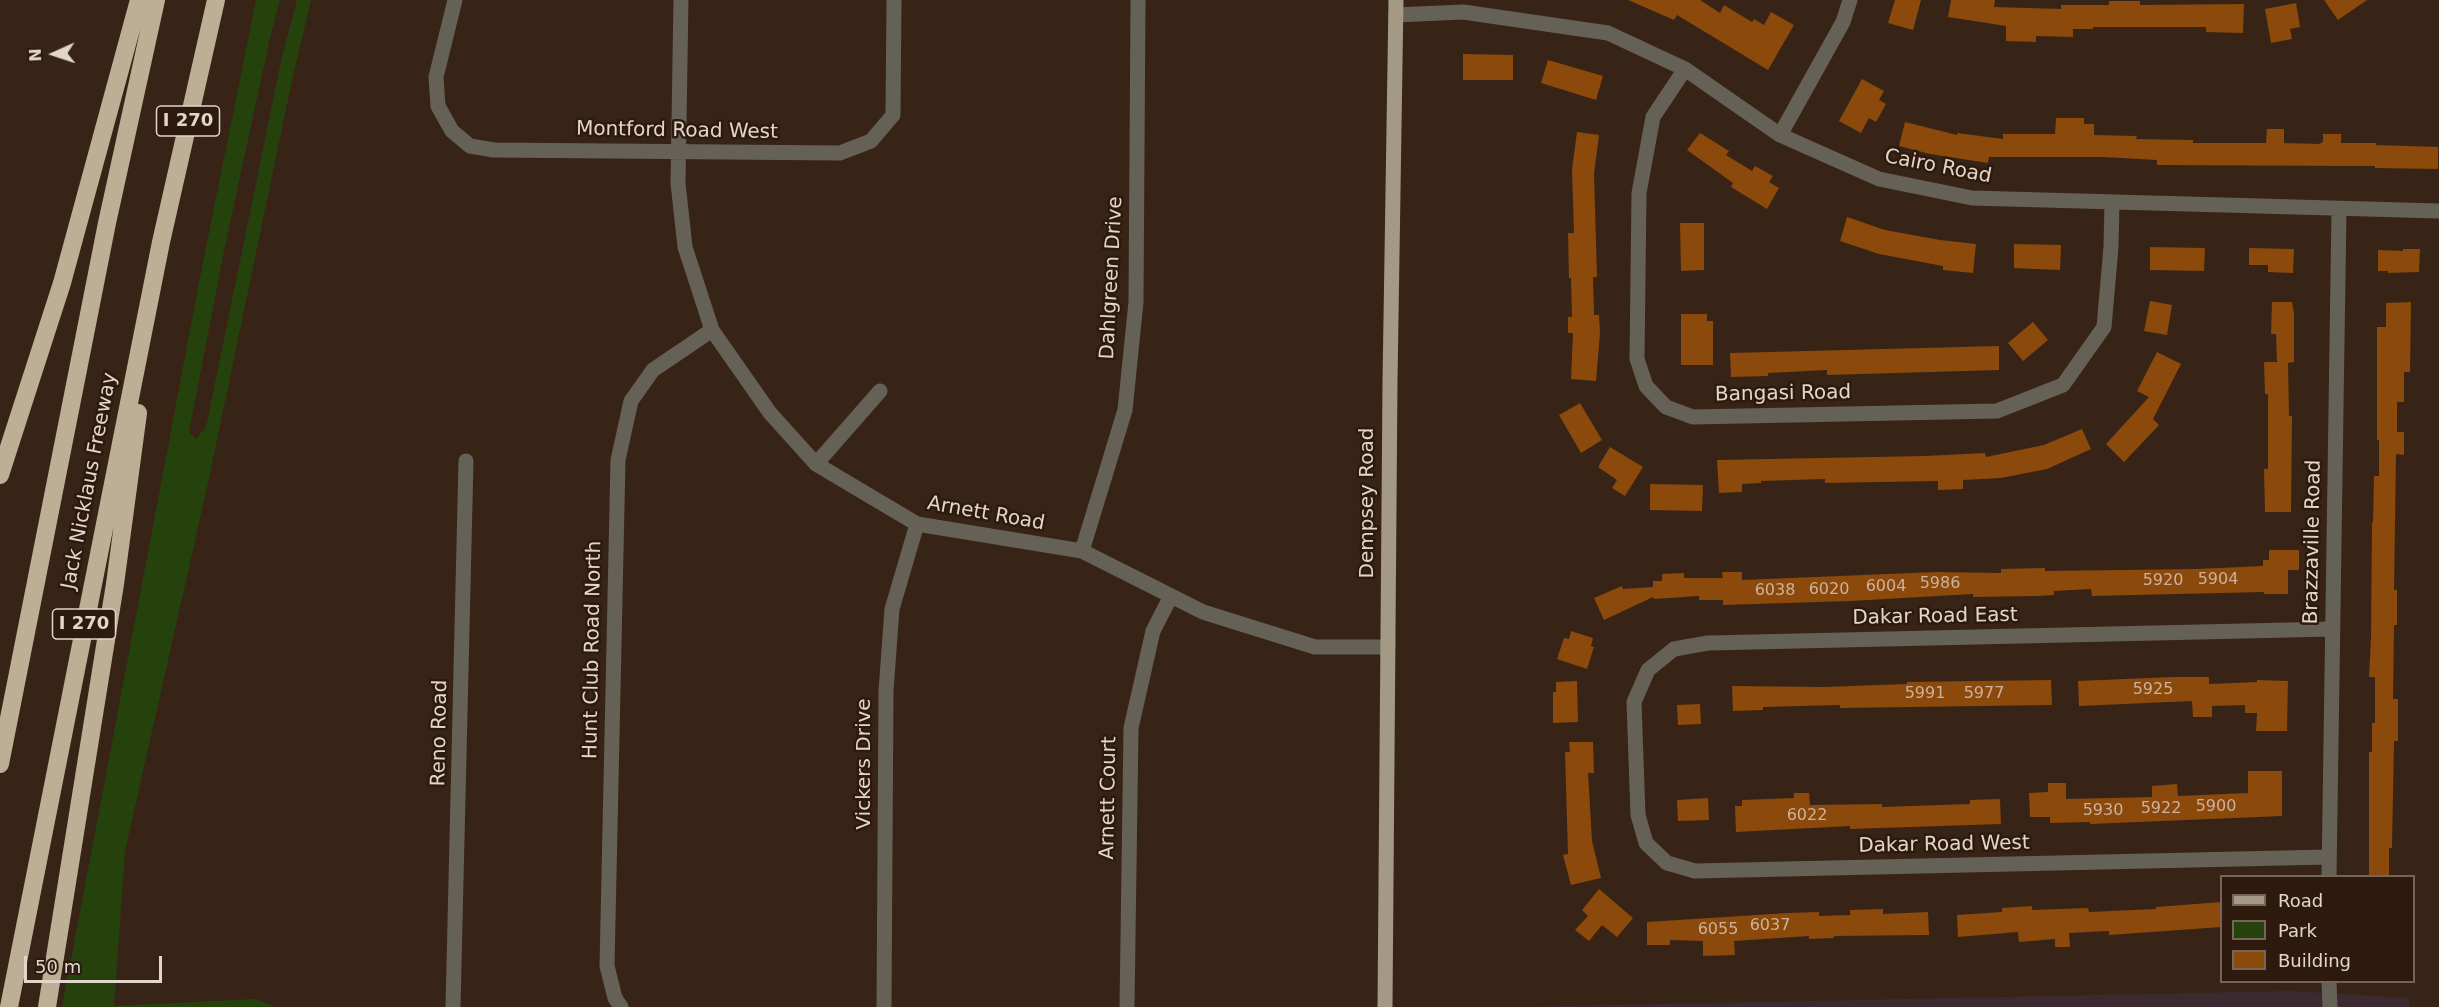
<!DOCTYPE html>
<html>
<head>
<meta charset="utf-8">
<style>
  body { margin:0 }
  #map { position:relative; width:2439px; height:1007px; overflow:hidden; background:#372416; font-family:"DejaVu Sans",sans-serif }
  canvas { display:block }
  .legend { position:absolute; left:2220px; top:875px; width:195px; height:108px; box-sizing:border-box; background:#2d1a0c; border:2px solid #756559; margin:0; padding:8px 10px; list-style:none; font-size:18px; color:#e2d5cc }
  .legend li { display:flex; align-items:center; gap:12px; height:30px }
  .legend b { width:30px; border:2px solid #756559 }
  .north { position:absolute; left:24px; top:24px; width:60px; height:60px; -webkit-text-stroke:4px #2d1a0c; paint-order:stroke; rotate:267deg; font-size:16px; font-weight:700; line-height:24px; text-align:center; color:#e2d5cc }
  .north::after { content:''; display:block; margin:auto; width:21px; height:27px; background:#e2d5cc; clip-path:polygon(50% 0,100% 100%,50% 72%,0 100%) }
  .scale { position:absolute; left:24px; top:956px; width:138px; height:27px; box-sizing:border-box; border:3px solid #e2d5cc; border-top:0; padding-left:8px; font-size:18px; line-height:21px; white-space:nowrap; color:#e2d5cc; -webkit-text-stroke:4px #2d1a0c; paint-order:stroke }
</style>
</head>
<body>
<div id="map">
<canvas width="2439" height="1007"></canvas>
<ul class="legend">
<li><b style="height:8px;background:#a49984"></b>Road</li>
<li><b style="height:16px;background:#25420d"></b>Park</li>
<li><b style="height:16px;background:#8b490b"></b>Building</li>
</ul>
<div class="north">N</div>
<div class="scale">50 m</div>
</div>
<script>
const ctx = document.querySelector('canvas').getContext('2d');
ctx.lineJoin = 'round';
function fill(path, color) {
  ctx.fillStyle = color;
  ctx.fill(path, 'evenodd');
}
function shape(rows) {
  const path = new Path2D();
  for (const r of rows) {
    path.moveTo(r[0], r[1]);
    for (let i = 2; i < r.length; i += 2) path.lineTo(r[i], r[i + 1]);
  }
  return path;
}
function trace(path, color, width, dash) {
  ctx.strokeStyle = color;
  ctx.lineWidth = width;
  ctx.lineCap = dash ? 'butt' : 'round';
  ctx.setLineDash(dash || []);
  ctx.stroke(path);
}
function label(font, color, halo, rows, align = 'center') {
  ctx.font = font + ' "DejaVu Sans",sans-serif';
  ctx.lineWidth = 5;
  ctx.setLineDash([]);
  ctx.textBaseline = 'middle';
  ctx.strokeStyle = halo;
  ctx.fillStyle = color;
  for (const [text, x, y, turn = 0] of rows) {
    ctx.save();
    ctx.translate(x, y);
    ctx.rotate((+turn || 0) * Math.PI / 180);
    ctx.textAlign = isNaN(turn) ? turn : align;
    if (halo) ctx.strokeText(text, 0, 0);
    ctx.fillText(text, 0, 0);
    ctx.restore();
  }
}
fill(shape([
  [2292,991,2409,998,2409,1007,1515,1007]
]), '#3c2a31');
fill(shape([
  [256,0,280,0,270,38,224,251,189,432,196,439,206,427,282,56,297,0,311,0,291,85,208,483,125,851,114,1006,255,999,275,1007,62,1007,201,272]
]), '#25420d');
fill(shape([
  [1628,0,1700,0,1720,13,1724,5,1752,22,1754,19,1764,25,1771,12,1794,25,1768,70,1677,15,1674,20],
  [1895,0,1921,0,1913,30,1888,23],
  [1951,0,1995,0,1994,7,2061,9,2061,5,2109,5,2109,1,2140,1,2140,5,2244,4,2243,33,2206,32,2206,27,2093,27,2093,29,2073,29,2073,37,2036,36,2036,42,2006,41,2006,26,1948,17],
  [2324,0,2367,0,2338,20],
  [2296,3,2300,27,2290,29,2292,39,2271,43,2265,9],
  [1463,54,1513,55,1513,80,1463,80],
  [1548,60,1603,76,1596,100,1541,83],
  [1862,79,1884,91,1879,100,1886,104,1876,122,1869,118,1861,133,1839,121],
  [2056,118,2084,118,2084,124,2094,124,2094,135,2137,136,2136,139,2193,140,2193,143,2266,143,2267,129,2284,129,2284,143,2319,144,2323,142,2323,134,2341,134,2341,143,2376,143,2376,145,2438,147,2438,169,2375,168,2375,166,2357,166,2157,165,2157,160,2103,157,1989,157,1988,163,1930,154,1899,146,1905,122,1957,135,1957,133,2003,139,2003,134,2055,134],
  [1577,132,1599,135,1594,174,1597,277,1593,277,1594,315,1599,315,1600,333,1596,381,1571,379,1573,333,1568,333,1568,317,1572,317,1571,278,1569,278,1568,233,1574,233,1572,169],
  [1700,133,1729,151,1726,155,1752,171,1755,166,1773,176,1769,182,1779,188,1767,209,1731,187,1733,183,1687,150],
  [1847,217,1885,230,1940,240,1976,244,1973,273,1943,270,1943,266,1879,254,1840,241],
  [1680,223,1704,223,1704,270,1681,271],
  [2014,244,2061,245,2060,270,2014,268],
  [2150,247,2205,248,2204,271,2150,270],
  [2249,248,2294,249,2293,273,2268,272,2268,265,2249,265],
  [2403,249,2420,249,2419,272,2388,273,2388,271,2378,271,2378,250,2403,251],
  [2150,301,2172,305,2167,335,2144,331],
  [2272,302,2292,302,2294,313,2294,362,2288,363,2289,416,2292,416,2291,512,2265,512,2264,469,2268,469,2268,394,2265,394,2264,362,2277,362,2276,334,2271,334],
  [2411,302,2410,372,2404,372,2404,402,2397,402,2397,432,2404,432,2404,455,2396,454,2394,590,2397,590,2397,625,2394,625,2393,699,2398,699,2398,741,2394,741,2392,848,2389,848,2389,876,2369,876,2369,752,2372,752,2372,723,2375,723,2375,677,2369,677,2371,638,2372,522,2373,522,2374,476,2379,476,2379,440,2377,440,2377,327,2386,327,2386,303],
  [1681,314,1707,314,1707,321,1713,321,1713,365,1681,365],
  [2033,322,2048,340,2023,361,2008,343],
  [1999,346,1999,370,1827,375,1827,370,1768,373,1768,376,1731,377,1730,353],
  [2157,352,2181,364,2153,419,2159,425,2124,462,2106,444,2149,397,2137,391],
  [1580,403,1602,440,1581,453,1559,415],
  [2082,429,2091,449,2047,469,2001,478,1963,480,1963,489,1938,490,1938,481,1825,483,1825,479,1761,481,1761,483,1742,484,1742,492,1719,493,1717,460,1925,456,1985,453,1986,457,2044,445],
  [1610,447,1643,467,1625,496,1612,488,1617,480,1598,467],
  [1650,484,1703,485,1702,511,1650,510],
  [2269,550,2299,550,2299,570,2288,570,2288,594,2264,594,2264,592,2092,596,2091,589,2054,591,2054,595,2036,596,1973,597,1973,594,1851,601,1723,605,1723,600,1699,600,1699,596,1654,599,1653,597,1604,620,1594,598,1622,586,1623,589,1653,587,1653,581,1662,581,1662,574,1684,573,1684,578,1723,578,1722,572,1742,572,1742,580,1936,572,2001,573,2001,569,2045,568,2045,571,2197,569,2263,566,2263,560,2269,560],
  [1571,631,1593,638,1591,646,1594,647,1587,669,1557,659,1564,638,1569,639],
  [2173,677,2209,677,2209,684,2257,682,2257,680,2288,681,2287,731,2256,731,2257,713,2245,713,2245,705,2212,706,2212,717,2193,717,2192,701,2079,706,2078,681],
  [2051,680,2052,705,1840,708,1840,705,1763,707,1763,710,1733,711,1732,686,1824,687,1907,684,1907,682],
  [1577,681,1578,722,1553,723,1553,692,1556,692,1556,682],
  [1700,704,1701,724,1678,725,1677,705],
  [1569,742,1593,742,1594,773,1588,773,1592,841,1601,878,1571,885,1563,855,1568,854,1565,752,1570,752],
  [2248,771,2282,771,2282,816,2090,824,2090,822,2050,823,2050,817,2030,817,2029,793,2048,792,2048,783,2066,783,2066,799,2152,797,2152,786,2177,784,2178,796,2248,793],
  [1794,793,1809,793,1810,805,1882,804,1882,807,1970,804,1970,800,2000,799,2001,824,1850,829,1850,826,1736,832,1735,806,1742,806,1742,800,1794,798],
  [1708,798,1709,820,1678,821,1677,800],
  [1599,889,1633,918,1617,937,1602,925,1589,941,1575,930,1588,916,1582,910],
  [2222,902,2222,927,2109,935,2109,931,2069,933,2070,947,2055,947,2055,939,2019,942,2018,932,1958,937,1957,915,2002,912,2002,908,2032,906,2032,910,2088,908,2089,912,2156,909,2156,907],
  [1883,909,1883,914,1928,912,1929,935,1834,936,1834,938,1809,939,1809,936,1734,941,1735,955,1703,956,1703,941,1670,940,1670,945,1647,945,1647,922,1788,913,1819,912,1819,916,1850,915,1850,910]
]), '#8b490b');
trace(shape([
  [455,0,436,77,438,106,452,131,470,146,494,150,840,153,871,141,893,115,894,0],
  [681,0,678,183,685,247,712,330,770,413,816,464,917,524,1082,551,1203,612,1315,647,1388,647],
  [1396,15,1463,12,1608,33,1685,69,1780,135,1879,179,1972,198,2439,211],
  [1685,69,1653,117,1639,193,1637,359,1646,386,1666,407,1693,417,1997,411,2063,385,2104,327,2111,247,2112,203],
  [1780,135,1843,22,1850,0],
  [816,464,880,391],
  [1082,551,1125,410,1136,302,1138,0],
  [2328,857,1695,871,1667,863,1646,843,1638,815,1634,702,1648,670,1674,649,1708,643,2333,629],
  [2329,876,2339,209],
  [2329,982,2330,1007],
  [453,1007,466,461],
  [621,1007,615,998,607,966,618,460,631,401,653,370,712,330],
  [884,1007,886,691,892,609,917,524],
  [1127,1007,1131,728,1153,631,1171,596]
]), '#666157', 15);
trace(shape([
  [1385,1007,1390,382,1396,0]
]), '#a49984', 15);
trace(shape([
  [0,475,62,283,139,0],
  [0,764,107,223,156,0],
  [9,1007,161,242,216,0],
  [47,1007,115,584,138,413]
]), '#bcaf96', 18);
label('16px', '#ccb29c', null, [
  ["5904",2218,580],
  ["5920",2163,581],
  ["5986",1940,584],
  ["6004",1886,587],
  ["6020",1829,590],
  ["6038",1775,591],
  ["5925",2153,690],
  ["5991",1925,694],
  ["5977",1984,694],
  ["5900",2216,807],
  ["5922",2161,809],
  ["5930",2103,811],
  ["6022",1807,816],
  ["6037",1770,926],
  ["6055",1718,930]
]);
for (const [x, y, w] of [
  [188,121,63],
  [84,624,63]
]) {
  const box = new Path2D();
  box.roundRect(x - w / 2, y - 15, w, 30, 4.5);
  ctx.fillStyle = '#2d1a0c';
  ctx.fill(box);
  trace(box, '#e2d5cc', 1.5);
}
label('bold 18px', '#e2d5cc', null, [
  ["I 270",188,121],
  ["I 270",84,624]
]);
label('20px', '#e2d5cc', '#2d1a0c', [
  ["Montford Road West",677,131,1],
  ["Cairo Road",1938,167,11],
  ["Dahlgreen Drive",1112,278,-87],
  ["Bangasi Road",1783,394,-1],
  ["Jack Nicklaus Freeway",90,481,-79],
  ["Dempsey Road",1368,503,-90],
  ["Arnett Road",986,514,10],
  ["Brazzaville Road",2313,542,-89],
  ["Dakar Road East",1935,617,-1],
  ["Hunt Club Road North",593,650,-89],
  ["Reno Road",440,733,-89],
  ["Vickers Drive",865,764,-90],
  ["Arnett Court",1109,798,-89],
  ["Dakar Road West",1944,845,-1]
]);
</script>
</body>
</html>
